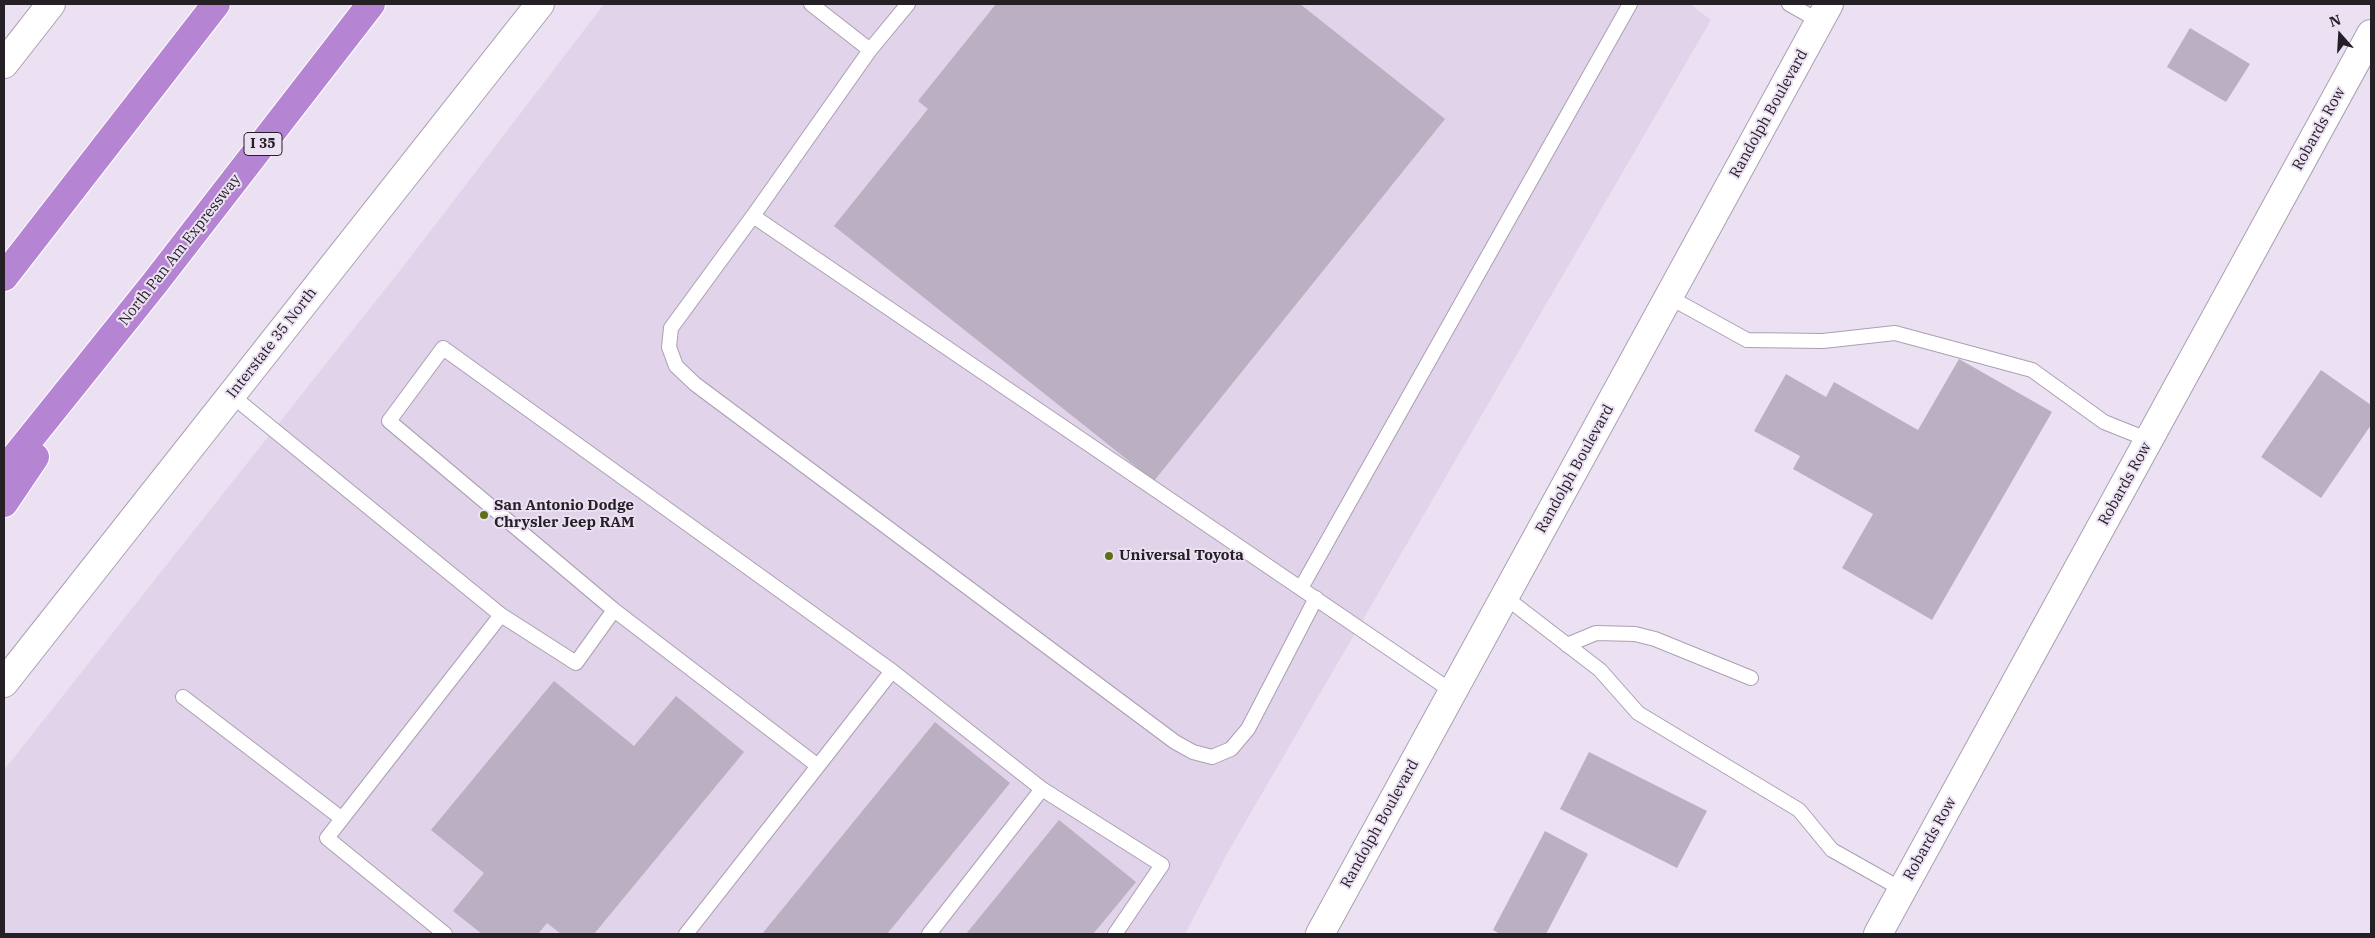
<!DOCTYPE html>
<html>
<head>
<meta charset="utf-8">
<style>
  body { margin:0 }
  #map { position:relative; width:2375px; height:938px; overflow:hidden; background:#ece1f3; font-family:"IBM Plex Serif",serif }
  canvas { display:block }
  .frame { position:absolute; inset:0; border:5px solid #242026; pointer-events:none }
  .north { position:absolute; left:2315px; top:10px; width:50px; height:50px; -webkit-text-stroke:4px #ece1f3; paint-order:stroke; rotate:341deg; font-size:14px; font-weight:700; line-height:20px; text-align:center; color:#242026 }
  .north::after { content:''; display:block; margin:auto; width:18px; height:22px; background:#242026; clip-path:polygon(50% 0,100% 100%,50% 72%,0 100%) }
</style>
</head>
<body>
<div id="map">
<canvas width="2375" height="938"></canvas>
<div class="frame"></div>
<div class="north">N</div>
</div>
<script>
const ctx = document.querySelector('canvas').getContext('2d');
ctx.lineJoin = 'round';
function fill(path, color) {
  ctx.fillStyle = color;
  ctx.fill(path, 'evenodd');
}
function shape(rows) {
  const path = new Path2D();
  for (const r of rows) {
    path.moveTo(r[0], r[1]);
    for (let i = 2; i < r.length; i += 2) path.lineTo(r[i], r[i + 1]);
  }
  return path;
}
function trace(path, color, width, dash) {
  ctx.strokeStyle = color;
  ctx.lineWidth = width;
  ctx.lineCap = dash ? 'butt' : 'round';
  ctx.setLineDash(dash || []);
  ctx.stroke(path);
}
function label(font, color, halo, rows, align = 'center') {
  ctx.font = font + ' "IBM Plex Serif",serif';
  ctx.lineWidth = 4;
  ctx.setLineDash([]);
  ctx.textBaseline = 'middle';
  ctx.strokeStyle = halo;
  ctx.fillStyle = color;
  for (const [text, x, y, turn = 0] of rows) {
    ctx.save();
    ctx.translate(x, y);
    ctx.rotate((+turn || 0) * Math.PI / 180);
    ctx.textAlign = isNaN(turn) ? turn : align;
    if (halo) ctx.strokeText(text, 0, 0);
    ctx.fillText(text, 0, 0);
    ctx.restore();
  }
}
fill(shape([
  [604,4,1690,4,1711,20,1228,852,1185,934,4,934,4,770,409,259]
]), '#e1d3ea');
fill(shape([
  [996,4,1300,4,1445,119,1154,481,834,226,928,109,918,101],
  [2190,28,2250,64,2226,102,2167,67],
  [1959,359,2052,412,1932,620,1842,568,1873,514,1793,469,1800,456,1754,431,1786,374,1826,397,1834,382,1918,430],
  [2321,370,2371,405,2371,425,2321,498,2261,457],
  [554,681,634,746,676,696,744,752,594,934,561,934,547,923,538,934,482,934,453,911,484,873,431,830],
  [935,722,1010,783,887,934,762,934],
  [1589,752,1707,811,1677,868,1560,809],
  [1059,820,1136,882,1093,934,966,934],
  [1545,831,1588,854,1546,934,1500,934,1493,930]
]), '#bab0c1');
const lane = shape([
  [811,4,870,50,753,216,1453,692],
  [1789,4,1819,21],
  [870,50,908,4],
  [753,216,671,328,669,347,676,366,695,384,1175,742,1193,752,1212,757,1231,749,1248,729,1316,598],
  [1669,297,1747,340,1823,341,1895,333,2032,370,2104,422,2149,440],
  [231,395,501,615,327,838,445,934],
  [1301,588,1630,4],
  [1505,597,1600,670,1638,713,1799,810,1832,850,1903,890],
  [501,615,576,663,614,610],
  [1567,645,1596,633,1635,634,1655,639,1751,678],
  [892,671,443,348,389,421,614,610,818,766,892,671,1042,789,1162,865,1115,934],
  [183,697,341,818],
  [686,934,818,766],
  [929,934,1042,789]
]);
const street = shape([
  [1878,934,2371,34]
]);
const secondary = shape([
  [4,64,51,4],
  [4,683,540,4],
  [1320,934,1829,4]
]);
const highway = shape([
  [4,277,216,4],
  [4,471,154,284,371,4],
  [4,503,35,457]
]);
trace(lane, '#aaa0b1', 16);
trace(street, '#aaa0b1', 30);
trace(secondary, '#aaa0b1', 30);
trace(highway, '#fff', 30);
trace(lane, '#fff', 14);
trace(street, '#fff', 28);
trace(secondary, '#fff', 28);
trace(highway, '#b584d3', 28);
for (const [x, y, r, color] of [
  [484,515,5,"#5f6e19"],
  [1109,556,5,"#5f6e19"]
]) {
  const dot = new Path2D();
  dot.arc(x, y, r, 0, 2 * Math.PI);
  ctx.fillStyle = color;
  ctx.fill(dot);
  trace(dot, '#ece1f3', 2);
}
for (const [x, y, w] of [
  [263,144,38]
]) {
  const box = new Path2D();
  box.roundRect(x - w / 2, y - 11.5, w, 23, 4);
  ctx.fillStyle = '#ece1f3';
  ctx.fill(box);
  trace(box, '#242026', 1);
}
label('bold 14px', '#242026', null, [
  ["I 35",263,144]
]);
label('15px', '#242026', '#ece1f3', [
  ["Randolph Boulevard",1769,114,-61],
  ["Robards Row",2319,129,-61],
  ["North Pan Am Expressway",180,250,-52],
  ["Interstate 35 North",272,343,-52],
  ["Randolph Boulevard",1575,469,-61],
  ["Robards Row",2125,484,-61],
  ["Randolph Boulevard",1380,824,-61],
  ["Robards Row",1930,839,-61]
]);
label('bold 15px', '#242026', '#ece1f3', [
  ["San Antonio Dodge",494,506],
  ["Chrysler Jeep RAM",494,523],
  ["Universal Toyota",1119,556]
], 'left');
</script>
</body>
</html>
